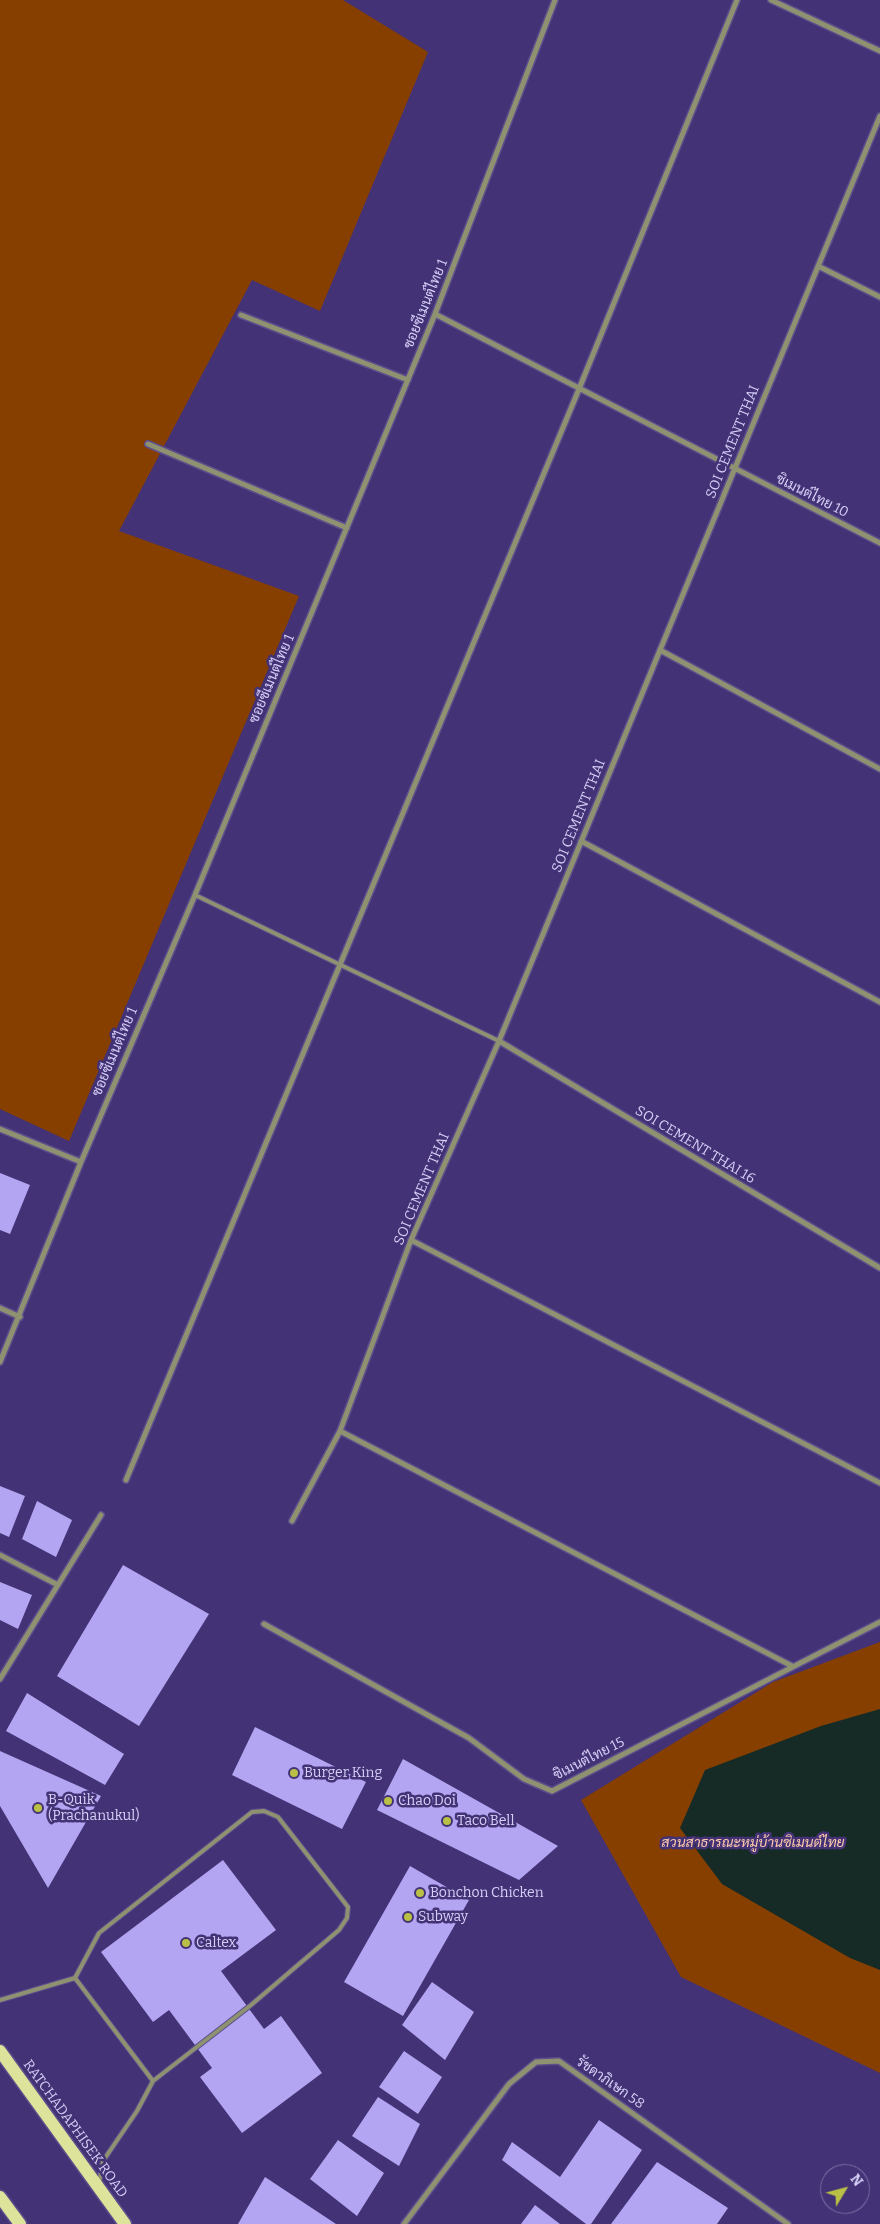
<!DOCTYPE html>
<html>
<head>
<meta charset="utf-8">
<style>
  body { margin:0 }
  #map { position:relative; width:880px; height:2224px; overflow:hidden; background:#433275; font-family:Bitter,serif }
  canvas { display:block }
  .north { position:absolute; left:820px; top:2164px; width:50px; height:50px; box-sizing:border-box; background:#433275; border:1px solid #7d71a9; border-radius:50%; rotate:53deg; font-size:14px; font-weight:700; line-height:20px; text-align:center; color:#d5cff7 }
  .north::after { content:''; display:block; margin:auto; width:18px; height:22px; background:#bac045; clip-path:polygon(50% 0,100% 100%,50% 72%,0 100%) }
</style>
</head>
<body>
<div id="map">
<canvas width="880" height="2224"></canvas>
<div class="north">N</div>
</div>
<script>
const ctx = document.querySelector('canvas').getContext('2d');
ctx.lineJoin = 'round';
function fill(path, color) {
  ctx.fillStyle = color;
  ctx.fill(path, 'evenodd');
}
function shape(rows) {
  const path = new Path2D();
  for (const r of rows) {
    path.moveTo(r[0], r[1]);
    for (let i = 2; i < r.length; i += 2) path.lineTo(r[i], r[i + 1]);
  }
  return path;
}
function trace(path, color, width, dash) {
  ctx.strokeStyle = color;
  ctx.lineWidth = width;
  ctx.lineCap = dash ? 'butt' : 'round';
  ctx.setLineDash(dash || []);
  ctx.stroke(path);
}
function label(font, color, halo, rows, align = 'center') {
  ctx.font = font + ' Bitter,Sarabun,serif';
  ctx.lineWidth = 5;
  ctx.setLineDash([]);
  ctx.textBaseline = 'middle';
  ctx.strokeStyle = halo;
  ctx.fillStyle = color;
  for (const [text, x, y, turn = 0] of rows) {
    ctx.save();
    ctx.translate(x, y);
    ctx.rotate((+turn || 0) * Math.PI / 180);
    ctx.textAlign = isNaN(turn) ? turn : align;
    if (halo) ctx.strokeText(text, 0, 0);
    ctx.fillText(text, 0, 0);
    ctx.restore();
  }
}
fill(shape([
  [0,0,343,0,428,52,320,311,252,280,119,531,299,596,69,1141,0,1109],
  [880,1642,880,2073,681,1977,581,1800,773,1682]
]), '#873f00');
fill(shape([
  [880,1709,880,1970,850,1958,722,1884,680,1828,705,1770,821,1726]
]), '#162b25');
fill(shape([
  [0,1173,30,1185,10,1234,0,1230],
  [0,1486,25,1496,9,1537,0,1533],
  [37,1501,72,1520,56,1557,22,1539],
  [123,1565,209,1614,139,1726,57,1676],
  [0,1582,32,1595,18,1629,0,1620],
  [27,1693,124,1754,105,1785,6,1731],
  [255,1727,366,1782,342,1829,232,1775],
  [0,1751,101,1796,48,1888,0,1806],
  [403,1759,558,1846,519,1880,377,1810],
  [223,1860,276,1930,221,1971,264,2029,281,2016,322,2073,242,2133,200,2077,212,2068,169,2010,153,2022,101,1952],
  [410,1866,469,1900,403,2016,344,1982],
  [432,1982,474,2012,445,2060,402,2025],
  [404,2051,442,2077,418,2114,379,2087],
  [378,2097,420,2124,399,2166,352,2136],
  [599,2120,642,2150,591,2224,586,2224,502,2160,512,2142,560,2177],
  [338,2140,384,2173,357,2216,310,2179],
  [657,2162,728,2208,717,2224,611,2224],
  [265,2177,336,2224,238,2224],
  [535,2205,560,2224,521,2224]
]), '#b3a5f2');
const lane = shape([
  [195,895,499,1041],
  [75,1978,153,2081],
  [0,2000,75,1978,99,1933,252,1812,264,1811,278,1817,348,1907,347,1918,339,1930,251,2005,153,2081,137,2111,103,2161,99,2183]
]);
const street = shape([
  [771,0,880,51],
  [818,266,880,297],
  [435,314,880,543],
  [241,315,408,380],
  [148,444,347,528],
  [660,650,880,769],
  [581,841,880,1002],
  [499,1041,880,1268],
  [0,1129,81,1162],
  [411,1240,880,1483],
  [0,1308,20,1317],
  [0,1362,81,1162,195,895,435,314,555,0],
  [340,1431,792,1666],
  [126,1480,579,389,737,0],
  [292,1521,340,1431,411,1240,499,1041,880,116],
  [0,1555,58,1585],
  [264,1624,469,1738,524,1779,552,1791,880,1622],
  [0,1679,101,1515],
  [404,2224,509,2084,536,2062,559,2061,788,2224]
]);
const primary = shape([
  [0,2051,125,2224],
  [0,2197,20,2224]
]);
trace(lane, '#5d4e8c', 6);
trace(street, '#5d4e8c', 8);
trace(primary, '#5d4e8c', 15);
trace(lane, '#8f9270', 4);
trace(street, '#8f9270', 5);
trace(primary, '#dde39a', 12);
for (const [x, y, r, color] of [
  [294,1773,5,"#bac045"],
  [388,1801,5,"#bac045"],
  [38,1808,5,"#bac045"],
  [447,1821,5,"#bac045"],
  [420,1893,5,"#bac045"],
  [408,1917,5,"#bac045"],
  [186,1943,5,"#bac045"]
]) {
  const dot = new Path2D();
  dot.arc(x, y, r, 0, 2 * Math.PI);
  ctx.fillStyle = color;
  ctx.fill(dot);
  trace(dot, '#433275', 2);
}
label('14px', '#d5cff7', '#433275', [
  ["ซอยซีเมนต์ไทย 1",426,304,-68],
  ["SOI CEMENT THAI",733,442,-68],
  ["ซิเมนต์ไทย 10",812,496,27],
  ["ซอยซีเมนต์ไทย 1",272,679,-67],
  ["SOI CEMENT THAI",579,816,-68],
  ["ซอยซีเมนต์ไทย 1",115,1052,-67],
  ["SOI CEMENT THAI 16",695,1145,31],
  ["SOI CEMENT THAI",422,1189,-67],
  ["ซิเมนต์ไทย 15",589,1759,-27],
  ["รัชดาภิเษก 58",610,2083,35],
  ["RATCHADAPHISEK ROAD",75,2129,54]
]);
label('14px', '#d5cff7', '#433275', [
  ["Burger King",304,1773],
  ["B-Quik",48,1800],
  ["(Prachanukul)",48,1816],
  ["Chao Doi",398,1801],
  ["Taco Bell",457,1821],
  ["Bonchon Chicken",430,1893],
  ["Subway",418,1917],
  ["Caltex",196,1943]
], 'left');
label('italic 14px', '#fecaab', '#433275', [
  ["สวนสาธารณะหมู่บ้านซิเมนต์ไทย",753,1843]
]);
</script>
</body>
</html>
